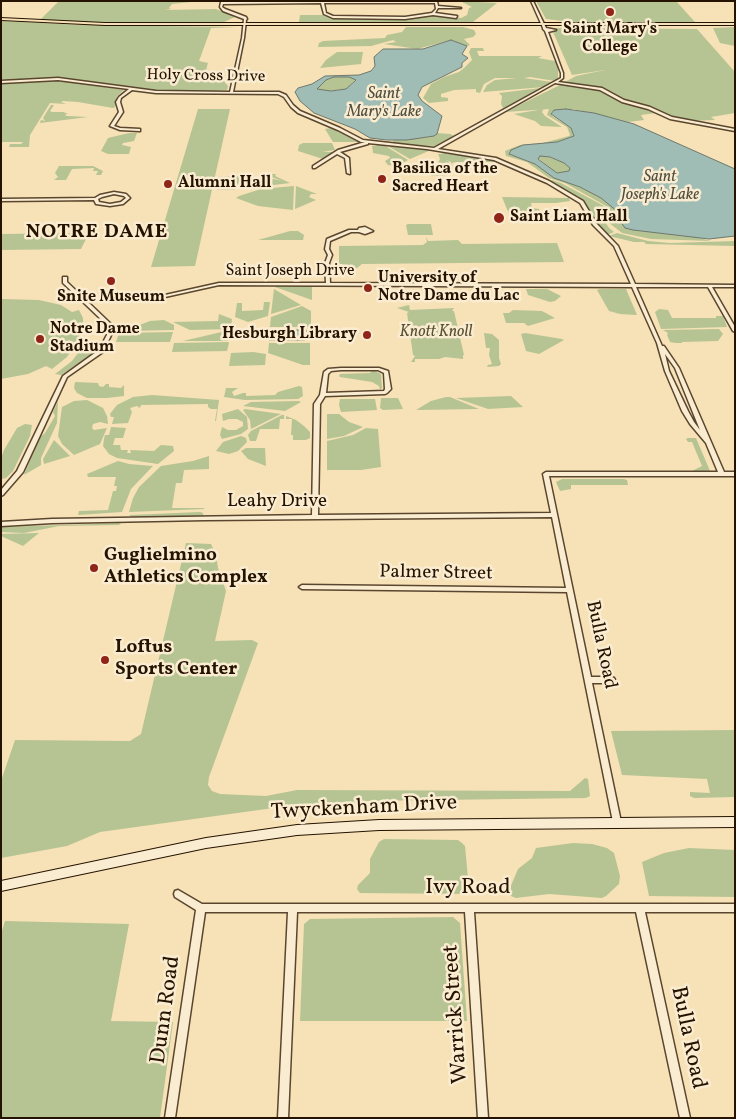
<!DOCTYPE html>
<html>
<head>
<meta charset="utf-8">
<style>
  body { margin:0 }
  #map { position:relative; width:736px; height:1119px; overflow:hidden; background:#f7e1b6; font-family:Vollkorn,serif }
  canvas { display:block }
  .frame { position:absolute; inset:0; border:2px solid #251300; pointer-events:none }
</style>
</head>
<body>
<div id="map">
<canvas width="736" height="1119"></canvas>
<div class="frame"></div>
</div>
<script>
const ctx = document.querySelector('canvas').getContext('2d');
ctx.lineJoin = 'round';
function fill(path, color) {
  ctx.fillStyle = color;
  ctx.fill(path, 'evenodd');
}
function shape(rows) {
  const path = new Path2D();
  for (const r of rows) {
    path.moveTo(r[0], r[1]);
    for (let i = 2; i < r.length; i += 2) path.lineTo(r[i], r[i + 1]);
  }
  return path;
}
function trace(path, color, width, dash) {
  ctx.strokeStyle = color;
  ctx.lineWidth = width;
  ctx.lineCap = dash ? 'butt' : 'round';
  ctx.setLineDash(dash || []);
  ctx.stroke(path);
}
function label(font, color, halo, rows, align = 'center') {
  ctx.font = font + ' Vollkorn,serif';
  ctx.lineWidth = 5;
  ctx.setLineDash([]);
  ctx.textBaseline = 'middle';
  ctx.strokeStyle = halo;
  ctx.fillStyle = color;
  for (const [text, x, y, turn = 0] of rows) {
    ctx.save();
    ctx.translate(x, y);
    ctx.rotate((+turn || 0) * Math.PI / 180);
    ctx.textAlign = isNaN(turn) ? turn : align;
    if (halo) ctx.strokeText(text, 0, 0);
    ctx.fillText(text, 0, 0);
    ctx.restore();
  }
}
fill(shape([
  [460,1,497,3,473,22,299,22,300,15,324,15,338,18,419,18,434,15,461,18,467,15,469,8,472,7],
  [536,1,676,1,695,22,572,22,546,19],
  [58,2,191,2,172,4,169,8,171,9,165,10,216,9,235,17,224,22,233,22,97,22,40,20],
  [1,21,81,25,237,27,211,28,199,61,208,63,205,74,222,75,223,80,228,86,227,90,203,92,150,90,60,78,1,81],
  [406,27,463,27,474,30,476,34,473,37,464,39,470,45,467,46,451,40,417,49,384,44,396,42,393,40,371,46,318,47,319,43,323,41,385,38,387,35,402,32],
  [735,27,735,46,720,43,713,28],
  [552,28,697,29,735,72,735,113,711,117,715,120,686,121,626,100,606,89,565,82,576,76,605,70,572,75,553,32,557,30],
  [471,48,483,48,484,51,477,51,479,56,542,56,538,58,555,61,558,67,558,78,555,81,530,77,524,78,552,82,544,87,483,92,487,85,495,80,517,78,495,78,484,84,480,93,476,92,476,89,454,90,441,94,441,97,448,98,448,101,429,103,423,98,431,84,444,77,459,72,464,68,472,60,469,52],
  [337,52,363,52,361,64,320,68,326,60],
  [334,77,349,77,356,79,346,89,329,91,317,89,326,80],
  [42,80,70,82,124,90,117,96,115,107,113,108,78,102,63,101,61,102,66,104,50,103,30,135,29,147,9,147,10,144,21,144,23,142,1,142,1,84],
  [562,84,603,90,622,102,656,113,641,115,644,120,628,122,573,109,554,110,551,113,552,116,571,128,574,136,557,142,515,148,509,152,511,155,535,164,554,178,580,187,601,198,614,207,618,212,618,218,711,241,651,239,622,233,608,222,610,212,606,206,565,183,549,178,527,162,506,156,505,151,520,145,543,143,569,136,570,135,567,127,547,115,549,109,505,112],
  [541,88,506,107,503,108,501,104,502,96,499,93],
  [51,105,54,105,50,111,52,112,65,112,64,113,68,113,65,115,67,116,88,117,40,123,41,120,45,121,43,118],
  [198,109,230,109,195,266,151,267],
  [544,109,542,112,545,116,562,127,541,126,535,121,514,114],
  [330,127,344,132,361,142,333,142,325,129,331,128],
  [129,133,137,133,134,141,123,143,122,145,131,147,129,154,108,154,101,151,108,138],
  [437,133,450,134,454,136,434,146,391,144,394,140,430,137],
  [303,143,332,143,335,150,322,152,335,152,323,159,298,151,299,145],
  [371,144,384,145,408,160,398,166,388,165,385,161,390,158,389,156,373,153,372,146,378,146],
  [386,145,411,147,431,150,410,159],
  [438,151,493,160,506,164,518,170,496,161,498,162,456,162,452,163,453,171,457,171,454,172,453,172,451,162,446,160,449,162,451,172,449,175,431,176,440,159,438,154,443,154],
  [540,156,549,157,564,163,570,168,569,171,557,173,538,158],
  [59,166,93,166,103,171,101,175,96,175,98,171,93,171,94,168,72,169,66,180,54,180,58,177,55,173],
  [264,174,276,174,275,176,290,183,241,189,261,176,282,181],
  [242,176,235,190,216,190,239,179,214,189,217,177],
  [552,180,561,183,606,207,604,220,609,228,614,232,607,235,596,222,585,203,579,197,550,181],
  [294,186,293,210,258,206,236,198,239,196,261,189],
  [296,186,317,194,311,194,309,197,316,200,295,209],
  [502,197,569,198,570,201,556,203,531,203,532,208,539,209,541,216,534,216,538,215,536,212,518,212,518,214,509,214],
  [408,224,431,224,433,235,408,235,406,225],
  [290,231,298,231,304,235,303,240,258,240],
  [89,233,81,249,1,250,1,234],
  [617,233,648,241,670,243,735,241,735,246,646,244,644,242,634,242,609,236],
  [426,237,428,241,458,240,462,244,557,243,564,262,362,264,352,272,342,264,339,264,339,246,423,245,427,242],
  [274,285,312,286,312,300,275,287],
  [274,289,301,305,271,314],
  [526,289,547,289,561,296,555,301,550,302,528,295],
  [600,289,626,289,637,315,620,314,609,311,597,290],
  [1,299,39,300,61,305,72,312,79,310,83,318,83,328,75,345,67,357,52,369,46,366,28,374,1,379],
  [264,302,270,302,268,316,248,322,235,317,237,303,242,303,242,311,263,310],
  [409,305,410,310,454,308,452,311,454,311,464,355,458,355,463,355,463,359,445,357,439,359,415,359,415,362,411,362,415,356,413,355,407,313,409,312,397,308],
  [302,306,311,311,311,327,270,327,271,317],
  [659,309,668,310,672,318,716,318,716,316,723,316,727,327,661,329,655,312],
  [513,310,542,311,555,318,528,326,524,323,506,323,503,313,509,313],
  [219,314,232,319,231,329,190,330,173,322,218,321],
  [164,320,174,325,174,330,124,331,150,321],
  [719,329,723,334,718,341,682,342,682,343,676,343,670,342,667,335,668,333,663,330],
  [231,331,228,341,183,341,230,330],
  [173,332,170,342,116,342,119,333],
  [484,333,492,334,499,340,499,358,501,364,499,366,487,367,488,365,492,364,489,355,490,348,486,348],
  [525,333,562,339,564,340,539,354,526,351,521,334],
  [174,343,228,342,229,343,227,351,172,352],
  [269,343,310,343,310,365,303,365,268,353],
  [89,344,94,346,103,344,98,351,61,375,55,374,72,361,84,345],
  [253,352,266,354,265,365,229,366,231,353],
  [373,370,381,374,382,388,380,390,379,386,372,382,340,377,339,376,340,374,370,373],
  [75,382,98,383,99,386,103,387,106,384,109,384,109,387,121,388,124,385,124,396,107,398,87,398,77,393,74,388],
  [299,386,302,387,303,396,298,399,245,400,224,397,226,388,238,388,232,392,234,396,243,393,246,393,246,396,275,395,278,392],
  [152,395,219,400,216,421,215,421,217,409,211,409,208,407,208,404,141,405,140,408,137,406,130,408,132,412,128,423,112,424,114,417,111,417,110,414,117,405,133,397],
  [511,396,523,407,488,409,456,398],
  [446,397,450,397,479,409,416,410,431,401],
  [381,398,398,398,403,409,383,410,380,408],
  [340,399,375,399,377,410,341,412,339,405],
  [87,400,103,408,107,416,108,424,100,422,93,424,92,428,94,430,107,428,100,444,74,455,62,444,58,436,62,407,74,401],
  [58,401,57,423,41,458,41,465,24,475,40,437,45,433,55,416,53,412],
  [299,401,301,402,285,411,243,406,251,402],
  [238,409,247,417,248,429,241,434,222,439,220,435,222,427,228,430,236,430,243,426,243,422,237,419,229,419,223,421,222,414],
  [243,410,245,409,281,414,251,429,250,420],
  [327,414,339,414,349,422,363,427,344,436,327,439],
  [282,415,284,415,284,419,280,419,279,429,260,429,256,441,250,441,248,435,251,431],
  [286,416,296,420,304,426,310,432,310,438,306,440,293,440,293,435,291,435,292,419,286,419],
  [25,424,32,425,30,436,13,471,6,478,2,479,1,458,4,450,17,428],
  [111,427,126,428,123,438,115,438,113,445,120,445,121,450,128,450,127,453,131,453,130,450,154,451,161,445,173,446,174,451,158,464,117,458,109,454,103,446,104,439,105,435,109,435],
  [366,428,378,429,381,467,361,470,327,470,327,441,353,435],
  [241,436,246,438,247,442,238,451,229,454,216,451,223,442],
  [688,438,696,438,710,471,692,471,702,466,692,442,688,442,686,439],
  [54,440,70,456,44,464,43,459],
  [246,448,265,448,266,466,248,459,241,451],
  [209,456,209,469,184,470,182,483,176,483,172,508,204,508,204,509,129,512,133,498,139,487,161,466,193,461],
  [118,461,129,464,153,466,131,489,122,512,78,515,79,511,108,510,113,491,116,491,117,486,114,486,116,477,88,477,87,474],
  [562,479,624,479,627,480,628,485,571,485,571,489,560,491,556,482],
  [200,512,203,513,203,516,132,517,129,515],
  [121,523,119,525,59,526,24,533,1,532,1,527],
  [39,533,23,546,1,536,1,534],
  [186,543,211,544,216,555,218,568,226,591,215,641,252,640,258,643,209,777,208,785,212,791,220,794,266,796,297,790,570,791,585,778,588,779,590,796,586,798,365,801,295,805,100,832,67,846,1,858,1,781,15,740,130,741,141,734],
  [735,730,735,797,694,798,690,796,690,792,710,793,707,779,622,775,611,731],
  [384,839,458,840,462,843,465,846,469,889,467,894,360,893,357,889,358,885,370,873,370,859,379,842],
  [573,843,592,844,607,848,614,853,620,876,619,884,606,896,602,898,549,894,516,898,511,896,510,888,518,869,532,858,536,848],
  [689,848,735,850,735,897,649,896,642,862,664,853],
  [453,917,460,923,467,1021,300,1021,304,924,310,919],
  [5,921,129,924,111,1021,173,1022,160,1118,1,1118,1,934]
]), '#b6c493');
const water = shape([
  [451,40,467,46,462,54,468,58,462,63,462,67,422,87,418,95,422,101,442,116,437,134,434,136,407,140,387,140,370,138,355,129,314,113,300,101,295,92,298,88,312,84,325,76,359,75,371,71,375,66,374,57,383,49,423,49,451,40],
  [334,77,349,77,356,80,346,89,331,91,317,89,326,80,334,77],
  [566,109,594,113,634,124,735,169,735,236,709,239,633,230,625,228,618,218,618,212,601,198,580,187,554,178,535,164,509,154,511,150,523,145,557,142,574,136,571,128,551,114,554,110,566,109],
  [540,156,550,157,564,163,570,168,569,171,557,173,538,159,540,156],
  [270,330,306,330,305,340,269,340,270,330]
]);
fill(water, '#9fbcb5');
trace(water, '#6e786d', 1);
const street = shape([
  [321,1,437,1,438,6,461,8,438,8,435,13,457,16,456,18,433,15,405,19,333,18,324,14,321,3,223,4,222,7,225,9,246,17,247,19,246,20,244,38,233,92,279,92,286,95,293,105,300,111,340,128,363,140,434,148,561,78,561,73,545,31,543,29,543,28,531,1,533,1,546,28,556,30,548,32,563,73,563,78,558,82,602,88,624,100,650,107,672,117,735,129,735,131,670,119,648,109,622,102,600,90,555,83,438,149,496,158,549,181,583,201,596,223,618,246,635,284,735,285,735,287,712,287,735,327,735,332,733,331,708,287,636,287,662,346,664,346,679,368,724,472,735,472,735,476,549,476,591,677,611,677,614,678,615,680,614,682,611,683,592,683,621,822,620,824,617,825,614,824,613,822,567,592,302,589,299,587,302,585,566,588,552,517,205,520,52,523,1,526,1,522,52,519,312,515,314,404,320,395,324,372,328,369,341,368,379,368,388,371,391,389,387,393,385,394,325,396,320,404,318,515,551,513,543,474,546,472,718,472,706,443,690,424,682,411,665,371,657,343,632,287,219,285,147,301,145,300,147,299,219,283,326,283,325,263,328,255,325,249,327,239,349,230,358,230,359,228,365,227,373,231,365,234,359,232,351,232,330,241,329,249,332,255,329,263,330,283,631,284,614,246,593,225,580,203,547,183,494,160,427,149,368,143,368,144,340,152,349,158,350,174,347,173,345,158,337,154,315,168,313,168,313,166,338,150,365,142,361,142,338,130,298,113,291,107,284,97,278,94,156,93,132,90,121,98,120,102,123,112,114,126,120,128,140,129,140,131,139,131,120,130,110,126,119,112,116,102,119,97,129,89,58,80,1,83,1,81,58,78,156,91,230,92,242,38,244,19,223,11,220,7,221,2,321,1],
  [324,3,435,3,436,9,432,13,405,17,333,16,326,13,324,3],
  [665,354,675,368,700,430,694,422,688,411,669,371,665,354],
  [341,370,378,370,384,373,385,389,384,391,326,393,328,374,331,371,341,370],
  [114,192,126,194,130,198,123,204,110,206,96,204,94,200,1,201,1,199,95,198,100,195,114,192],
  [114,194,124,196,126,198,121,202,110,204,99,202,98,199,102,197,114,194],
  [63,277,67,277,67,282,111,324,113,331,103,352,67,377,23,472,3,495,1,496,1,490,17,471,63,376,99,350,109,331,107,325,63,283,63,277],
  [178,890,202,904,735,904,735,912,645,912,690,1118,680,1118,636,912,474,912,488,1118,478,1118,465,912,297,912,288,1118,278,1118,288,912,205,912,175,1118,165,1118,196,910,175,897,174,894,175,891,178,890]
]);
const secondary = shape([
  [735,817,735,827,379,830,297,835,206,848,1,891,1,881,206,838,297,825,379,820,735,817]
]);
const primary = shape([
  [1,18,105,23,735,23,735,25,105,25,1,20,1,18]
]);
trace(street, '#5a462e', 3);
trace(secondary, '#251300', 2);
trace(primary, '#251300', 2);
fill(street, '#faecd0');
fill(secondary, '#faecd0');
fill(primary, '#f7e1b6');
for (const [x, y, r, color] of [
  [610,12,5,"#8f2418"],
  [382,179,5,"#8f2418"],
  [168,184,5,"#8f2418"],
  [499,218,6,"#8f2418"],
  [111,281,5,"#8f2418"],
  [368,288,5,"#8f2418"],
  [367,335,5,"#8f2418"],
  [40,339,5,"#8f2418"],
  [94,568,5,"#8f2418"],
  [105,660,5,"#8f2418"]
]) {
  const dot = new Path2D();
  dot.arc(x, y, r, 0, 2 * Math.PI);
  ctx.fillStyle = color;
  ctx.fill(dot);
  trace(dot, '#faecd0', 2);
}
label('bold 16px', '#251300', '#faecd0', [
  ["Saint Mary's",610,30,"center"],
  ["College",610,48,"center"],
  ["Basilica of the",392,170],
  ["Sacred Heart",392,188],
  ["Alumni Hall",178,184],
  ["Saint Liam Hall",510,218],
  ["University of",378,279],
  ["Notre Dame du Lac",378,297],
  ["Snite Museum",111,298,"center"],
  ["Notre Dame",50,330],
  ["Stadium",50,348],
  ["Hesburgh Library",357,335,"right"]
], 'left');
label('16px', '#251300', '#faecd0', [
  ["Holy Cross Drive",206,77,1],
  ["Saint Joseph Drive",290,272]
]);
label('italic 16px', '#504e3f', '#faecd0', [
  ["Saint",384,95],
  ["Mary's Lake",384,113],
  ["Saint",660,178],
  ["Joseph's Lake",660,196]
]);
label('italic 16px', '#585133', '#faecd0', [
  ["Knott Knoll",436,333]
]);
label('19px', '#251300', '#faecd0', [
  ["Leahy Drive",277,503],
  ["Palmer Street",436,574,1],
  ["Bulla Road",600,645,78]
]);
label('bold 19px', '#251300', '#faecd0', [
  ["Guglielmino",104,557],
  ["Athletics Complex",104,579],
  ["Loftus",115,649],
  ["Sports Center",115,671]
], 'left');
ctx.letterSpacing = '1px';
label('bold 20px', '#251300', '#faecd0', [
  ["NOTRE DAME",97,233]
]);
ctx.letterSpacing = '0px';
label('22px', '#251300', '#faecd0', [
  ["Twyckenham Drive",364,809,-3],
  ["Ivy Road",468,889],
  ["Dunn Road",167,1010,-82],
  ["Warrick Street",457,1014,-94],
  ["Bulla Road",687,1038,78]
]);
</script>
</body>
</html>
